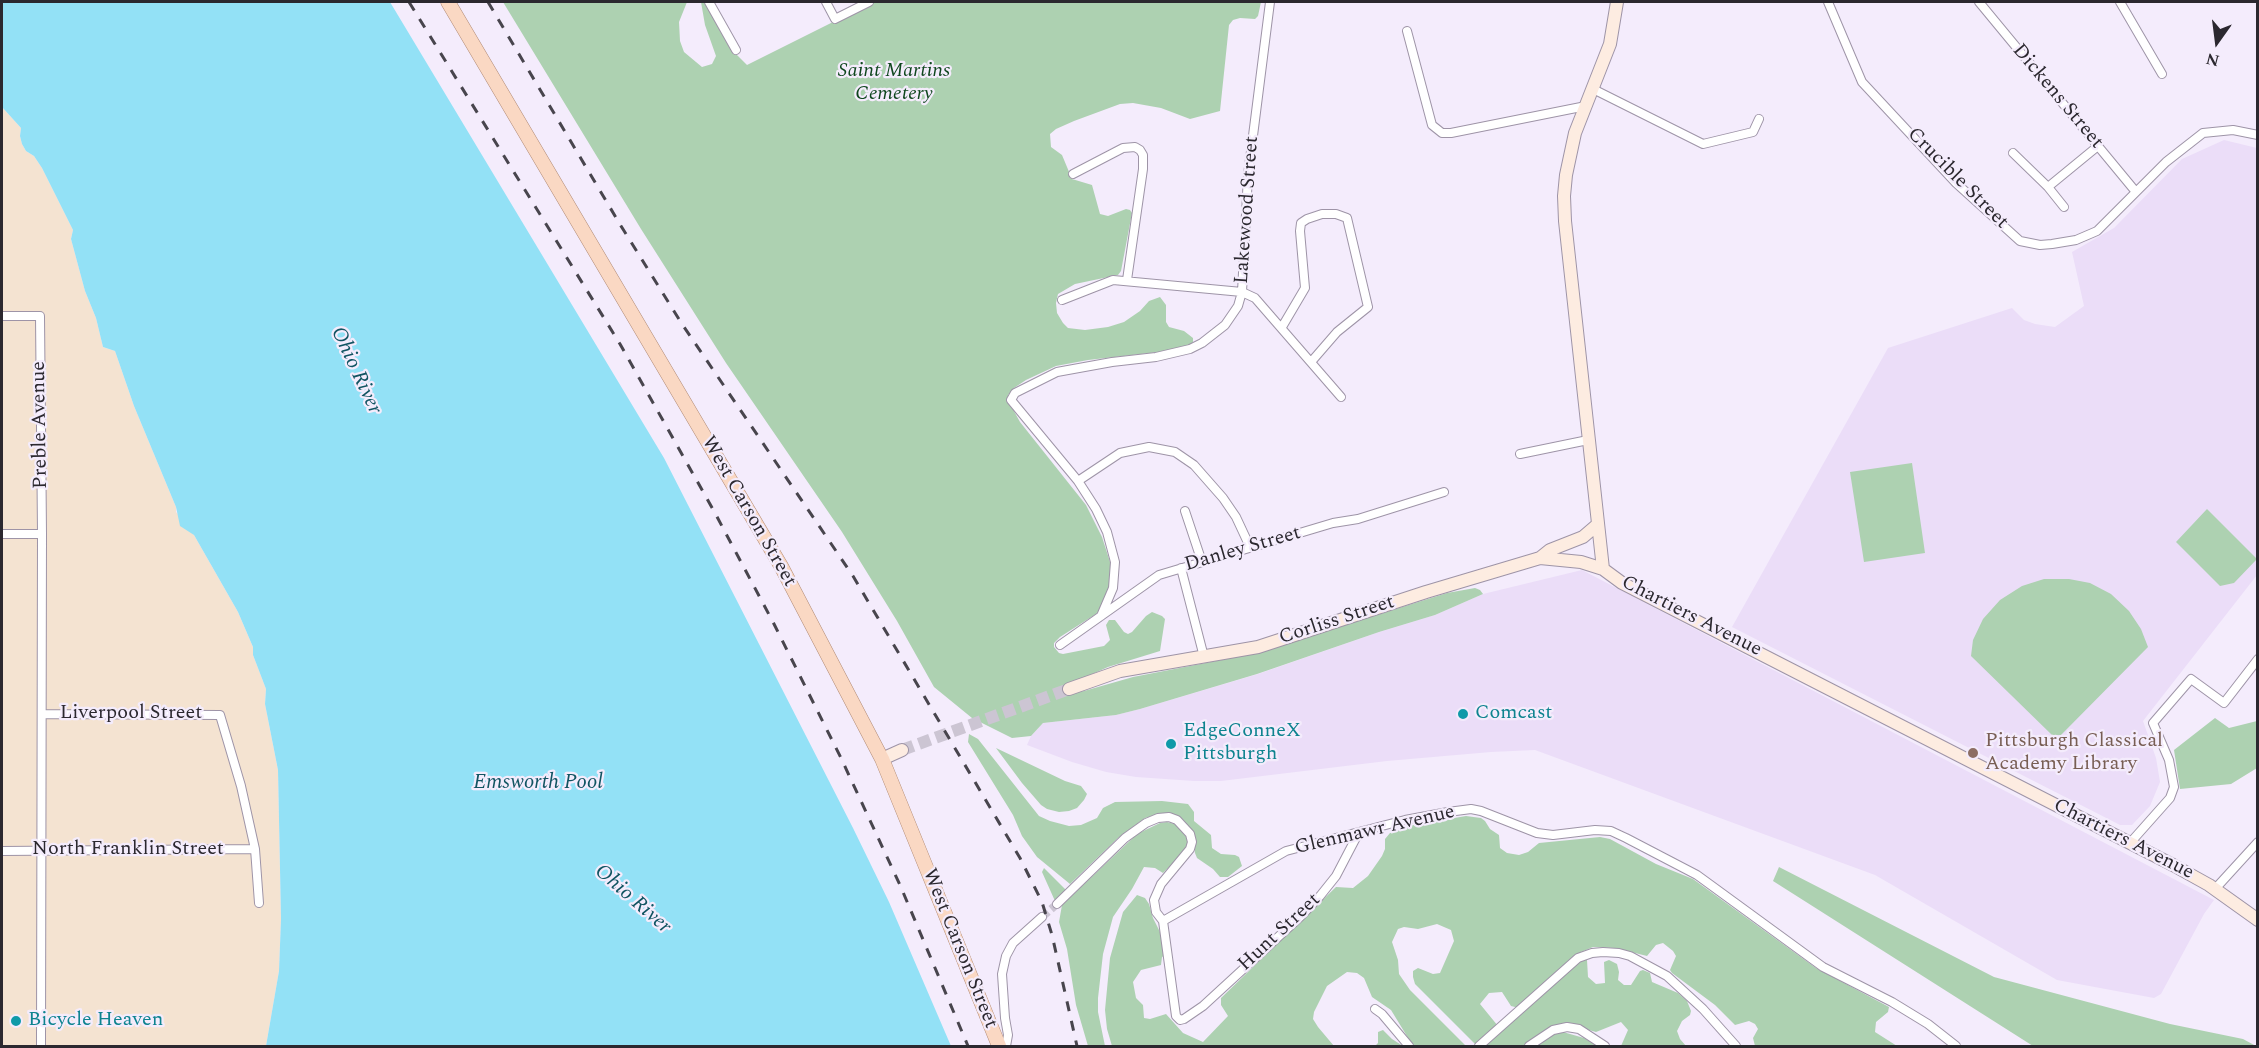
<!DOCTYPE html>
<html>
<head>
<meta charset="utf-8">
<style>
  body { margin:0 }
  #map { position:relative; width:2259px; height:1048px; overflow:hidden; background:#f4ecfc; font-family:Spectral,serif }
  canvas { display:block }
  .frame { position:absolute; inset:0; border:3px solid #2b282f; pointer-events:none }
  .north { position:absolute; left:2187px; top:12px; width:60px; height:60px; -webkit-text-stroke:4px #f4ecfc; paint-order:stroke; rotate:194deg; font-size:16px; font-weight:700; line-height:24px; text-align:center; color:#2b282f }
  .north::after { content:''; display:block; margin:auto; width:21px; height:27px; background:#2b282f; clip-path:polygon(50% 0,100% 100%,50% 72%,0 100%) }
</style>
</head>
<body>
<div id="map">
<canvas width="2259" height="1048"></canvas>
<div class="frame"></div>
<div class="north">N</div>
</div>
<script>
const ctx = document.querySelector('canvas').getContext('2d');
ctx.lineJoin = 'round';
function fill(path, color) {
  ctx.fillStyle = color;
  ctx.fill(path, 'evenodd');
}
function shape(rows) {
  const path = new Path2D();
  for (const r of rows) {
    path.moveTo(r[0], r[1]);
    for (let i = 2; i < r.length; i += 2) path.lineTo(r[i], r[i + 1]);
  }
  return path;
}
function trace(path, color, width, dash) {
  ctx.strokeStyle = color;
  ctx.lineWidth = width;
  ctx.lineCap = dash ? 'butt' : 'round';
  ctx.setLineDash(dash || []);
  ctx.stroke(path);
}
function label(font, color, halo, rows, align = 'center') {
  ctx.font = font + ' Spectral,serif';
  ctx.lineWidth = 4.5;
  ctx.setLineDash([]);
  ctx.textBaseline = 'middle';
  ctx.strokeStyle = halo;
  ctx.fillStyle = color;
  for (const [text, x, y, turn = 0] of rows) {
    ctx.save();
    ctx.translate(x, y);
    ctx.rotate((+turn || 0) * Math.PI / 180);
    ctx.textAlign = isNaN(turn) ? turn : align;
    if (halo) ctx.strokeText(text, 0, 0);
    ctx.fillText(text, 0, 0);
    ctx.restore();
  }
}
fill(shape([
  [2224,140,2257,148,2257,575,2143,721,2156,758,2160,782,2150,806,2132,825,2120,825,1732,627,1888,348,2012,308,2024,320,2035,324,2055,327,2084,306,2072,252,2114,228,2182,159],
  [1582,570,2214,900,2204,914,2161,994,2154,998,2057,980,1875,875,1535,750,1491,752,1387,761,1221,781,1194,781,1136,777,1106,772,1072,762,1027,745,1031,736,1043,723,1116,715,1140,709,1258,674,1379,632,1435,615,1483,594]
]), '#ebddf8');
fill(shape([
  [2,107,21,128,20,136,22,144,26,151,34,156,42,168,73,230,71,239,85,291,96,318,103,347,115,351,134,406,176,507,176,512,194,535,238,612,253,647,253,655,266,689,265,704,278,770,281,919,279,971,266,1046,2,1046]
]), '#f4e3d1');
fill(shape([
  [503,2,687,2,679,22,680,41,684,52,702,67,712,64,716,56,705,25,701,2,705,2,731,49,747,65,873,2,1261,2,1258,16,1255,19,1240,18,1233,20,1229,25,1220,111,1190,119,1161,108,1133,103,1120,104,1074,121,1056,129,1050,134,1051,147,1062,155,1072,179,1092,185,1100,214,1108,216,1126,209,1130,210,1132,213,1121,271,1118,275,1075,284,1058,294,1056,303,1057,313,1063,323,1068,328,1085,330,1108,327,1124,322,1140,311,1149,301,1160,297,1166,305,1166,322,1169,327,1184,331,1193,338,1193,342,1188,346,1159,352,1088,360,1056,366,1026,380,1014,388,1008,395,1009,402,1020,422,1086,505,1102,537,1111,565,1109,586,1100,609,1096,614,1060,637,1054,643,1054,647,1059,653,1063,654,1104,646,1110,640,1106,625,1109,620,1115,620,1124,632,1128,634,1132,632,1146,616,1152,612,1162,616,1165,619,1160,651,1108,667,1068,685,1077,692,1084,691,1133,677,1252,654,1447,593,1475,588,1480,590,1483,594,1435,615,1379,632,1257,674,1140,709,1116,715,1043,723,1031,736,1012,738,972,718,934,687,897,621,842,532,726,363,641,229],
  [1912,463,1925,553,1864,562,1850,472],
  [2207,509,2257,559,2234,583,2220,586,2176,542],
  [2044,579,2069,579,2090,583,2111,594,2129,611,2141,629,2148,647,2061,735,2052,735,1971,656,1973,640,1983,619,2000,600,2022,586],
  [2215,718,2229,728,2257,721,2257,768,2231,784,2180,789,2174,750],
  [969,734,978,739,1039,816,1050,821,1069,826,1081,825,1097,818,1103,808,1115,802,1162,801,1188,804,1194,812,1194,821,1211,835,1212,848,1221,854,1235,855,1239,857,1242,866,1228,877,1220,877,1213,869,1197,858,1195,853,1192,834,1159,814,1145,818,1118,838,1070,884,1037,857,1022,836,1013,815,968,742],
  [996,748,1065,781,1081,786,1087,794,1084,800,1077,808,1069,811,1059,812,1047,809,1041,805,1022,783],
  [1466,816,1481,818,1485,821,1490,829,1499,835,1500,848,1507,853,1519,855,1528,852,1539,843,1600,837,1610,839,1656,864,1693,879,1816,968,1889,1007,1888,1012,1876,1022,1875,1032,1897,1046,1755,1046,1753,1038,1758,1029,1755,1024,1749,1021,1735,1025,1715,1005,1672,973,1670,970,1676,956,1673,951,1663,943,1656,945,1647,956,1615,948,1593,947,1581,952,1559,969,1519,1008,1511,1006,1502,992,1489,993,1480,1004,1498,1026,1478,1044,1475,1044,1415,984,1413,977,1413,971,1418,968,1433,974,1440,973,1454,941,1451,930,1437,924,1418,929,1404,927,1398,929,1392,942,1398,960,1399,974,1410,990,1466,1046,1413,1046,1391,1010,1372,997,1364,978,1357,973,1347,972,1327,986,1314,1012,1313,1019,1318,1027,1334,1046,1112,1046,1107,1029,1105,1010,1110,958,1123,912,1137,895,1145,898,1149,904,1153,918,1162,936,1166,955,1162,957,1161,965,1141,970,1133,982,1136,998,1143,1005,1144,1018,1150,1019,1166,1014,1183,1033,1203,1042,1228,1016,1221,1005,1221,998,1336,887,1353,888,1368,876,1382,856,1385,849,1385,839,1390,833,1402,827],
  [1167,822,1178,825,1184,831,1187,838,1187,845,1184,852,1163,873,1155,868,1144,867,1132,889,1113,917,1103,954,1098,998,1098,1012,1105,1046,1088,1046,1076,1005,1067,949,1059,922,1062,905,1137,834,1160,823],
  [1779,867,1994,977,2170,1024,2243,1039,2256,1046,2033,1046,1773,881],
  [1044,868,1066,890,1055,901,1042,872],
  [1583,959,1587,960,1588,977,1596,984,1605,983,1604,962,1609,960,1617,964,1619,972,1618,980,1624,985,1631,985,1640,971,1643,970,1650,973,1652,982,1678,993,1687,1001,1691,1011,1690,1015,1682,1021,1677,1031,1680,1039,1686,1046,1621,1046,1628,1030,1621,1022,1596,1032,1568,1024,1525,1046,1483,1046],
  [1383,1030,1392,1039,1403,1046,1375,1046,1378,1043,1378,1032],
  [1563,1032,1584,1038,1597,1046,1535,1046,1555,1034]
]), '#add1b1');
fill(shape([
  [2,2,390,2,664,458,853,828,889,902,951,1046,266,1046,279,971,281,919,278,770,265,704,266,689,253,655,253,647,238,612,194,535,180,526,176,507,134,406,115,351,103,347,96,318,85,291,71,239,73,230,42,168,34,156,26,151,22,144,20,136,21,128,2,107]
]), '#93e1f6');
trace(shape([
  [1042,917,1057,904]
]), '#ccc5d3', 8, [8, 4]);
trace(shape([
  [902,750,1069,689]
]), '#ccc5d3', 12, [12, 6]);
const street = shape([
  [709,2,736,50],
  [826,2,835,19,869,2],
  [1828,2,1862,82,1956,183,2020,241,2040,245,2052,244,2076,240,2097,231,2166,162,2203,133,2233,130,2258,135],
  [1979,2,2136,192],
  [2120,2,2162,74],
  [1407,31,1432,125,1442,133,1451,133,1586,106],
  [1593,89,1703,144,1753,132,1759,119],
  [2013,153,2048,187],
  [1073,174,1123,148,1135,147,1140,150,1143,155,1143,169,1127,280],
  [2064,207,2048,187,2098,146],
  [1062,300,1113,280,1242,292,1255,298,1341,397],
  [2,316,40,316,42,534,41,1046],
  [1282,327,1305,288,1300,231,1301,223,1307,219,1322,214,1336,214,1347,218,1368,307,1337,332,1311,362],
  [1520,454,1588,440],
  [1078,481,1120,453,1149,447,1175,452,1194,465,1223,498,1236,517,1250,547],
  [1185,511,1202,562],
  [2,534,42,534],
  [1181,568,1204,657],
  [1101,616,1113,588,1115,562,1107,532,1096,509,1078,481,1011,400,1015,393,1057,372,1112,362,1156,357,1190,349,1202,343,1225,325,1238,306,1242,292,1248,175,1270,2],
  [1060,645,1159,575,1333,523,1358,519,1444,492],
  [42,714,220,715,241,786,255,849,259,903],
  [2130,843,2170,798,2174,787,2169,760,2153,723,2191,679,2224,703,2258,659],
  [2,851,255,849],
  [2215,889,2258,842],
  [1057,904,1125,838,1146,823,1158,818,1169,817,1177,820,1190,834,1192,842,1190,849,1161,884,1154,900,1156,912,1163,921,1286,851,1405,820,1448,812,1471,809,1481,811,1537,833,1553,835,1595,830,1611,831,1626,838,1697,875,1823,967,1892,1002,1928,1024,1956,1046],
  [1163,921,1176,1016,1180,1020,1184,1019,1203,1006,1301,916,1320,896,1336,876,1359,832],
  [1375,1009,1382,1014,1409,1046],
  [1006,1046,1008,1035,1005,1018,1002,974,1006,956,1013,943,1042,917],
  [1479,1046,1578,958,1592,953,1603,952,1619,953,1630,956,1667,976,1703,1009,1736,1046],
  [1529,1046,1553,1030,1567,1027,1579,1029,1605,1046]
]);
const secondary = shape([
  [1617,2,1610,44,1575,133,1566,175,1564,196,1565,221,1603,569,1622,583,2173,865,2209,885,2258,920],
  [1540,558,1550,550,1583,537,1597,525],
  [1069,689,1120,671,1258,647,1426,592,1540,558,1581,562,1603,569],
  [882,759,902,750]
]);
const primary = shape([
  [448,2,781,566,882,759,999,1046]
]);
trace(street, '#9e94a7', 10);
trace(secondary, '#9e94a7', 14);
trace(primary, '#b08a75', 15);
trace(street, '#fff', 8);
trace(secondary, '#fdece1', 12);
trace(primary, '#fad8c3', 14);
trace(shape([
  [409,2,620,344,715,513,774,624,841,758,900,885,968,1046],
  [488,2,621,226,682,324,853,576,1020,858,1042,902,1052,935,1077,1046]
]), '#48454d', 3, [10, 10]);
for (const [x, y, r, color] of [
  [1463,714,6,"#0f9aa8"],
  [1171,744,6,"#0f9aa8"],
  [1973,753,6,"#8d6e63"],
  [16,1021,6,"#0f9aa8"]
]) {
  const dot = new Path2D();
  dot.arc(x, y, r, 0, 2 * Math.PI);
  ctx.fillStyle = color;
  ctx.fill(dot);
  trace(dot, '#f4ecfc', 2);
}
label('italic 20px', '#0e461d', '#f4ecfc', [
  ["Saint Martins",894,72],
  ["Cemetery",894,95]
]);
label('20px', '#2b282f', '#f4ecfc', [
  ["Dickens Street",2057,97,50],
  ["Crucible Street",1957,179,45],
  ["Lakewood Street",1248,210,-86],
  ["Preble Avenue",41,425,-91],
  ["West Carson Street",748,512,60],
  ["Danley Street",1243,550,-16],
  ["Chartiers Avenue",1691,617,27],
  ["Corliss Street",1337,621,-18],
  ["Liverpool Street",131,714],
  ["Glenmawr Avenue",1375,831,-13],
  ["Chartiers Avenue",2123,840,27],
  ["North Franklin Street",128,850],
  ["Hunt Street",1280,933,-43],
  ["West Carson Street",959,949,68]
]);
label('20px', '#0d838f', '#f4ecfc', [
  ["Comcast",1475,714],
  ["EdgeConneX",1183,732],
  ["Pittsburgh",1183,755],
  ["Bicycle Heaven",28,1021]
], 'left');
label('20px', '#785e54', '#f4ecfc', [
  ["Pittsburgh Classical",1985,742],
  ["Academy Library",1985,765]
], 'left');
label('italic 21px', '#115462', '#f4ecfc', [
  ["Ohio River",355,371,65],
  ["Emsworth Pool",538,784],
  ["Ohio River",632,900,41]
]);
</script>
</body>
</html>
